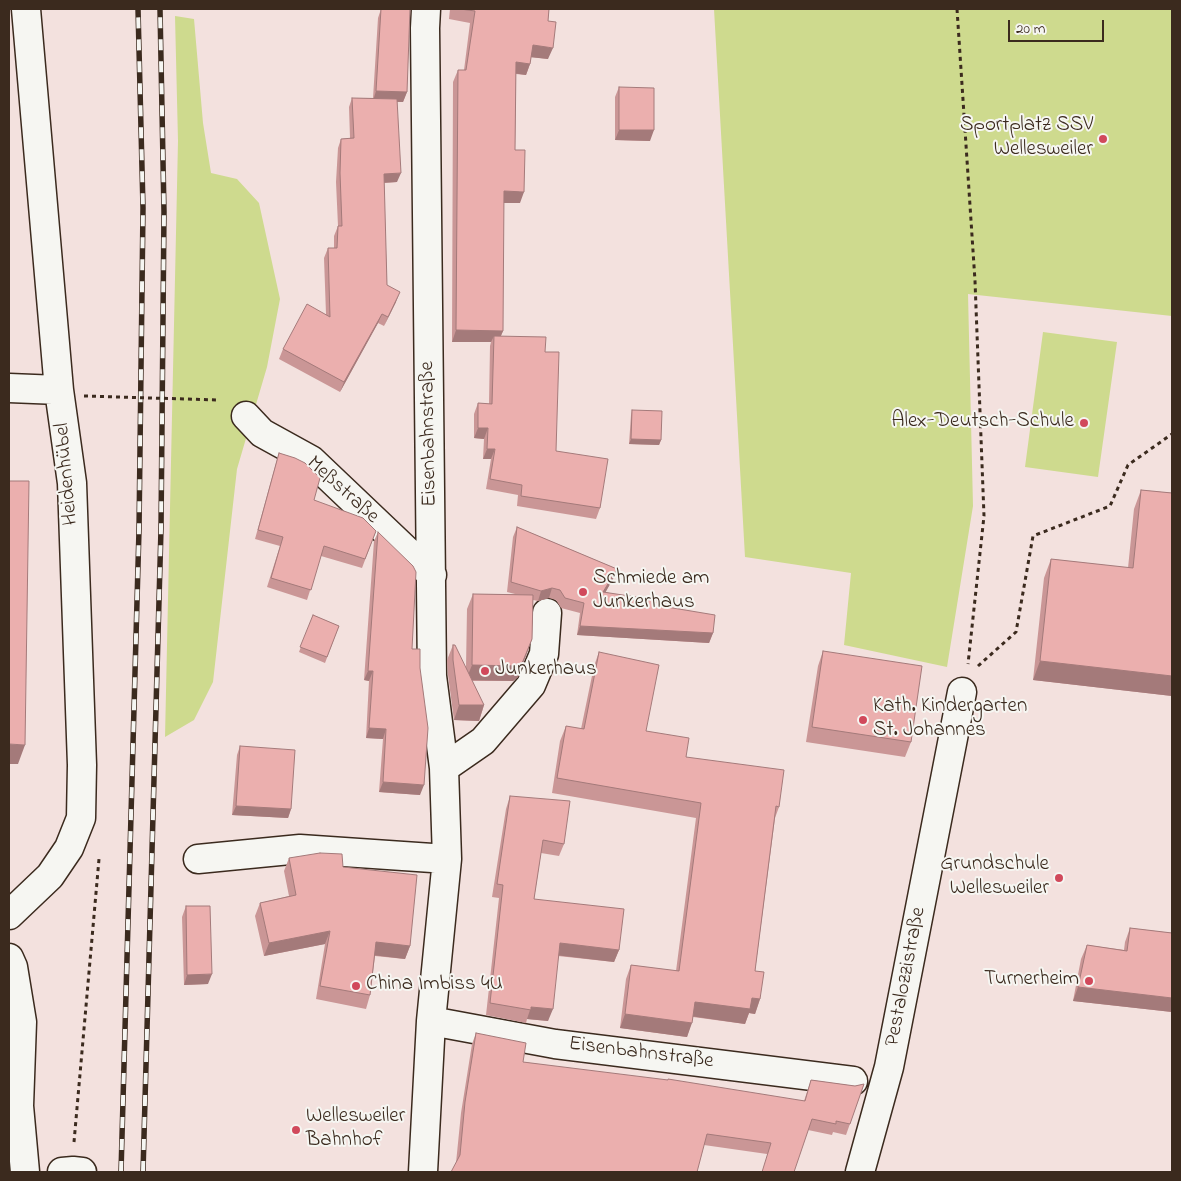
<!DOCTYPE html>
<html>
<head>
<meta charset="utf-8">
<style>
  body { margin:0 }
  #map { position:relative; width:1181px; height:1181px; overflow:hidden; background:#f3e1de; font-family:"Indie Flower",sans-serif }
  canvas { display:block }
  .frame { position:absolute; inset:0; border:10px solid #3b2a1e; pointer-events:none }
  .scale { position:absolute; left:1008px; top:20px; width:96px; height:22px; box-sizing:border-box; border:2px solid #3b2a1e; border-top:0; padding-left:6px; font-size:15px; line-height:18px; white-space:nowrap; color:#3b2a1e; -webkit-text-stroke:4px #f6f6f2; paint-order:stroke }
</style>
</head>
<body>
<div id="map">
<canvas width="1181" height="1181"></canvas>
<div class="frame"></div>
<div class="scale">20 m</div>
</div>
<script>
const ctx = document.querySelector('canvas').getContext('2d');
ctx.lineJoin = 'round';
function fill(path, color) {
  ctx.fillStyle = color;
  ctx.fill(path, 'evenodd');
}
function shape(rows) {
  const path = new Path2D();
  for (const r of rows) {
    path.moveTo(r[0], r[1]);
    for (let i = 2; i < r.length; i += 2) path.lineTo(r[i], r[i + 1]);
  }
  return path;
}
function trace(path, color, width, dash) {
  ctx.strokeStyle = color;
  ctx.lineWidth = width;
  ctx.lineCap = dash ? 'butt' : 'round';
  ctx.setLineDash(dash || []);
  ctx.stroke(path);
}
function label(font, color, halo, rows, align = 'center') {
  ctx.font = font + ' "Indie Flower",sans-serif';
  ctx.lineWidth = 4;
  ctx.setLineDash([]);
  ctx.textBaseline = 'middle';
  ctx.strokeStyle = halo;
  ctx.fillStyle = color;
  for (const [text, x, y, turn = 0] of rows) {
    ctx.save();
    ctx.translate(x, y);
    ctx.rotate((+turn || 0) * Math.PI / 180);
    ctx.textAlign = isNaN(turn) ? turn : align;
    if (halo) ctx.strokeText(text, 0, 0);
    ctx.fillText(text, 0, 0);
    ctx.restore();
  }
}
fill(shape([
  [714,9,1172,9,1172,316,968,294,973,506,947,667,844,645,851,573,745,557],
  [175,16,194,19,203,123,211,173,237,179,259,203,280,299,267,367,237,469,213,682,194,720,165,737,178,141],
  [1043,332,1117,342,1098,477,1025,467]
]), '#ceda8e');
const minor = shape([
  [9,388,59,390],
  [246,416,262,433,311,460,432,575],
  [444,768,483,741,531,685,544,654,547,613],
  [198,859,300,849,447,859],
  [9,915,50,876,69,848,81,818,82,765,72,483,59,390,26,9],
  [431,1021,555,1044,853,1081],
  [423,1172,431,1021,447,859,444,768,432,676,425,28,426,9],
  [860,1172,889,1067,962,692]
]);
const major = shape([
  [9,958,13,967,22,1022,19,1106,25,1172],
  [62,1172,73,1171,82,1172]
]);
trace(minor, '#3b2a1e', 31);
trace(major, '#3b2a1e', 31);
trace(shape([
  [957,9,975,281,984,516,968,664],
  [978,666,1016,632,1033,536,1110,506,1128,465,1172,434],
  [74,1142,99,859]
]), '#3b2a1e', 3, [4, 4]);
trace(minor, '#f6f6f2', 28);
trace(major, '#f6f6f2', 28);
const rail = shape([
  [121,1172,139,530,143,208,138,9],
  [143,1172,161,529,164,212,160,9]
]);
trace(rail, '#3b2a1e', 5.5);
trace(rail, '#f6f6f2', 4, [11]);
trace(shape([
  [84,396,219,400]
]), '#3b2a1e', 3, [4, 4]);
fill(shape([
  [381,9,407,92,403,102,397,102,397,182,384,183,387,285,396,302,384,326,378,323,340,392,279,359,283,349,326,314,324,258,328,248,334,248,334,236,338,226,336,182,338,148,341,139,350,138,349,107,352,98,373,98,378,18],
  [450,9,549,9,548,21,548,59,531,57,530,64,526,75,516,74,515,150,520,203,503,203,503,331,501,336,545,352,556,451,600,508,596,519,517,506,518,495,486,489,491,459,483,459,484,439,474,438,474,414,478,403,489,404,490,346,491,342,452,342,453,82,458,70,464,70,470,23,449,19],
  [619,87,650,141,615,140,615,97],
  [632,410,661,440,659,445,629,444,631,415],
  [279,453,314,500,376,531,362,568,321,556,307,600,267,587,280,546,255,539,276,463],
  [1141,490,1172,493,1172,696,1033,680,1044,578,1051,559,1128,568,1134,509],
  [517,527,617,569,613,579,605,592,667,607,713,633,709,643,577,635,580,613,561,608,556,600,549,598,538,601,533,600,532,639,518,677,513,681,472,681,484,705,479,721,454,720,448,675,447,660,453,645,466,668,467,609,473,594,515,594,507,592,513,537],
  [378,532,412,649,420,795,379,792,383,739,366,738,369,681,364,680,374,541],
  [313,615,339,626,325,663,299,652],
  [823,651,911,742,905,757,806,742,818,666],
  [599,652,646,731,686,757,779,807,775,818,755,971,760,999,755,1014,749,1013,745,1024,693,1017,687,1037,620,1028,626,979,631,965,676,971,696,818,552,793,560,741,566,726,581,729,594,666],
  [240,746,291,809,288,818,232,815,237,755],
  [510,796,564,844,559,856,541,853,534,899,619,950,614,962,558,956,548,1021,527,1019,526,1023,486,1015,499,898,492,897,506,809],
  [289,858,343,867,410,946,405,959,375,956,370,995,366,1009,316,999,325,944,264,956,255,916,260,903,289,896,284,871],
  [186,906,208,984,184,985,182,917],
  [1130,928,1172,933,1172,1012,1073,1001,1081,959,1087,945,1124,950,1125,942],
  [476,1033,523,1062,804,1101,811,1080,855,1086,864,1084,846,1135,833,1132,832,1135,808,1130,767,1154,704,1145,456,1163,461,1113,472,1044]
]), '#ca9696');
fill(shape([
  [533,45,553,48,548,59,529,57],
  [516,62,530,64,526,75,512,73],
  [376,91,407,92,403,102,373,101],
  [619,130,654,130,650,141,615,140],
  [401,173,397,182,380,183,384,174],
  [504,191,524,192,520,203,499,203],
  [400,292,396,302,384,326,388,317],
  [382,314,378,323,340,392,344,382],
  [456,330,503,331,498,342,494,336,491,342,452,342],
  [478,428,488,428,484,439,474,438],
  [631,439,661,440,659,445,629,444],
  [487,449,495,449,491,459,483,459],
  [617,569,613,579,600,602,603,592],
  [552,588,549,598,538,601,541,591],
  [580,626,713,633,709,643,577,635],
  [532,639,518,677,513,681,466,680,472,665],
  [1040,661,1172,676,1172,696,1033,680],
  [368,671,373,671,369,681,364,680],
  [459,705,484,705,479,721,454,720],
  [369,728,386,729,383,739,366,738],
  [9,744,25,745,18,764,9,764],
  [383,782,424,785,420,795,379,792],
  [236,806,291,809,288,818,232,815],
  [330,931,325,944,264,956,269,943],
  [376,942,410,946,405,959,372,955],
  [560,943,619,950,614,962,555,955],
  [212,974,208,984,184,985,187,975],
  [1078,987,1172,998,1172,1012,1073,1001],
  [752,998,760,999,755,1014,749,1013,745,1024,690,1016,695,1002],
  [531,1007,553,1009,548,1021,527,1019],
  [625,1014,692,1023,687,1037,620,1028]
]), '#a47a7a');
const building = shape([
  [381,9,410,9,407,92,376,91,381,9],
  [460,9,549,9,548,21,556,22,553,48,533,45,530,64,516,62,515,150,525,150,524,192,504,191,503,331,456,330,458,70,466,70,475,11,460,9],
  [619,87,654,88,654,130,619,130,619,87],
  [352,98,397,99,401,173,384,174,387,285,400,292,388,317,382,314,344,382,283,349,307,304,330,317,328,248,337,248,338,226,342,226,340,173,341,139,354,138,352,98],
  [494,336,546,337,545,352,559,352,556,451,608,459,600,508,521,496,522,485,490,479,495,449,487,449,488,428,478,428,478,403,492,404,494,336],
  [632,410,662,411,661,440,631,439,632,410],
  [279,453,295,458,305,463,320,478,314,500,363,518,376,531,365,559,324,546,311,590,271,578,283,537,258,530,279,453],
  [9,481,29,481,25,745,9,744,9,481],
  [1141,490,1172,493,1172,676,1040,661,1051,559,1133,568,1141,490],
  [517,527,617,569,603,592,669,602,667,607,715,615,713,633,580,626,584,603,565,598,560,590,552,588,541,591,511,582,517,527],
  [378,532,413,566,416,572,412,649,420,649,420,668,428,728,424,785,383,782,386,729,369,728,373,671,368,671,378,532],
  [473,594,533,595,532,639,523,661,519,666,472,665,473,594],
  [313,615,339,626,327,657,300,647,313,615],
  [453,645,455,645,484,705,459,705,453,660,453,645],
  [823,651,922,666,911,742,812,727,823,651],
  [599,652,659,665,646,731,689,738,686,757,784,770,779,807,776,806,755,971,764,972,760,999,752,998,750,1009,695,1002,692,1023,625,1014,631,965,679,971,701,803,557,778,566,726,584,729,599,652],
  [240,746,295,750,291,809,236,806,240,746],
  [510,796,570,801,564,844,543,840,534,899,624,909,619,950,560,943,553,1009,531,1007,531,1010,490,1003,503,885,497,884,510,796],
  [320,853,342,854,343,867,417,875,410,946,376,942,370,995,320,986,330,931,269,943,260,903,296,895,289,858,320,853],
  [186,906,210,906,212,974,187,975,186,906],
  [1130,928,1172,933,1172,998,1078,987,1087,945,1127,951,1130,928],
  [476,1033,526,1043,523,1062,668,1080,668,1079,805,1101,811,1080,855,1086,864,1084,850,1124,836,1121,836,1124,812,1119,794,1172,762,1172,771,1143,707,1134,697,1172,451,1172,460,1155,465,1102,476,1033]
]);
fill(building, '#ebafae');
trace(building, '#a47a7a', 1);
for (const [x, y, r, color] of [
  [1103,139,5,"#d1495b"],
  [1084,423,5,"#d1495b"],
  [583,592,5,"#d1495b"],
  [485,671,5,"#d1495b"],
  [863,720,5,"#d1495b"],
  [1059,878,5,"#d1495b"],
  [1089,981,5,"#d1495b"],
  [356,986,5,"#d1495b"],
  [296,1130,5,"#d1495b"]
]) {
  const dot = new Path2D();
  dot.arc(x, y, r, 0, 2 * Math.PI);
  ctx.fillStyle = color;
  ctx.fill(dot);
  trace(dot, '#f6f6f2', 2);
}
label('21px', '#3b2a1e', '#f6f6f2', [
  ["Sportplatz SSV",1093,127,"right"],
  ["Wellesweiler",1093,151,"right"],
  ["Alex-Deutsch-Schule",1074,423,"right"],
  ["Schmiede am",593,580],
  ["Junkerhaus",593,604],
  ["Junkerhaus",495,671],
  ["Kath. Kindergarten",873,708],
  ["St. Johannes",873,732],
  ["Grundschule",1049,866,"right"],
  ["Wellesweiler",1049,890,"right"],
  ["Turnerheim",1079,981,"right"],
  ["China Imbiss 4U",366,986],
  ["Wellesweiler",306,1118],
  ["Bahnhof",306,1142]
], 'left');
label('21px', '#3b2a1e', '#f6f6f2', [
  ["Eisenbahnstraße",430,434,-91],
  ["Heidenhübel",68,474,-95],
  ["Meßstraße",342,491,42],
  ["Pestalozzistraße",907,977,-79],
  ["Eisenbahnstraße",641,1054,7]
]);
</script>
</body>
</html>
